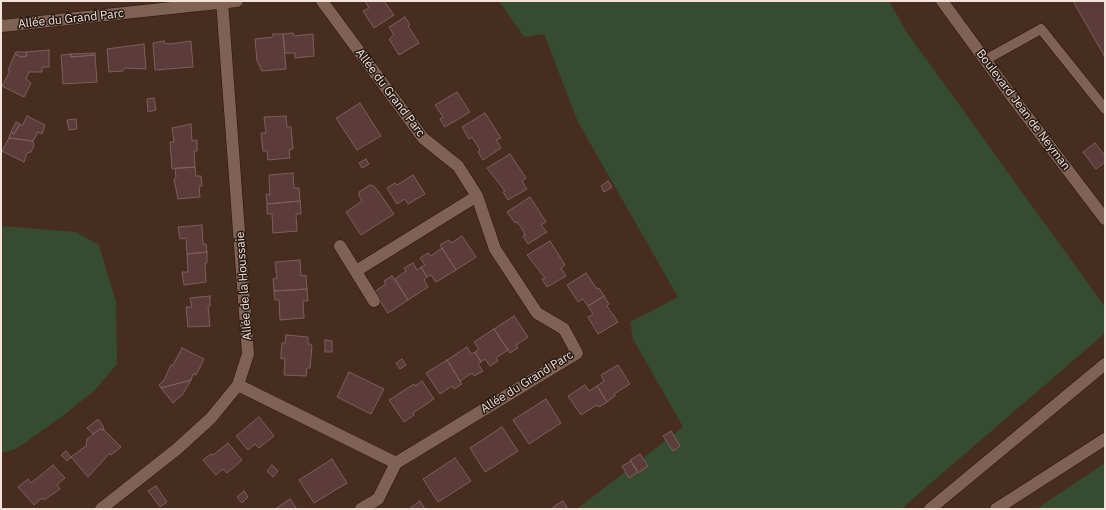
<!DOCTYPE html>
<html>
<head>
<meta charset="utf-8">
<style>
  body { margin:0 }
  #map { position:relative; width:1106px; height:510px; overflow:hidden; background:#462d1f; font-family:"IBM Plex Sans",sans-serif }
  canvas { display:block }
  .frame { position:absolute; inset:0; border:2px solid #f4e3da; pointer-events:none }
</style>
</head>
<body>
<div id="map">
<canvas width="1106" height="510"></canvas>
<div class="frame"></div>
</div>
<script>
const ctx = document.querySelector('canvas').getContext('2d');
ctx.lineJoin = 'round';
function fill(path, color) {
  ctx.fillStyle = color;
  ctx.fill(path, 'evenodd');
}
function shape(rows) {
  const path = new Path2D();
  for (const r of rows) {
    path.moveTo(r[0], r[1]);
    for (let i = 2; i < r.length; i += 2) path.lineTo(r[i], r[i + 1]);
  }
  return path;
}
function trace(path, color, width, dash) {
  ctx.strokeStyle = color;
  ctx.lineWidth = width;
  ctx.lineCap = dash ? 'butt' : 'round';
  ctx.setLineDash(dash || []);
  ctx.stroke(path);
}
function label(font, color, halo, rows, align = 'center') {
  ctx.font = font + ' "IBM Plex Sans",sans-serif';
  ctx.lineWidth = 3;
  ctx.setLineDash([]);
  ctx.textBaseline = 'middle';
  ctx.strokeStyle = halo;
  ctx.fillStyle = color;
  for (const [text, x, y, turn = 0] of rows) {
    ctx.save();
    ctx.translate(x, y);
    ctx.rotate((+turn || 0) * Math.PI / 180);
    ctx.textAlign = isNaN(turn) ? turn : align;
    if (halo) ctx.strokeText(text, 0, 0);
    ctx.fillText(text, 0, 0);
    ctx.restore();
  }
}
fill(shape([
  [499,1,889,1,906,31,1105,307,1105,333,901,509,577,509,683,427,633,339,630,322,678,297,578,122,544,34,524,37],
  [1,226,76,232,99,245,116,302,117,364,95,390,60,418,16,449,1,453],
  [1105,463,1105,509,1036,509]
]), '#364c30');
const building = shape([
  [365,1,384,1,394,15,374,28,363,11,369,8,365,1],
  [1073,1,1105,1,1105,57,1073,1],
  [405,17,410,25,408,26,419,43,399,55,389,39,394,35,389,27,405,17],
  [293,33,294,36,313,34,314,56,295,58,295,53,285,53,283,34,293,33],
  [273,34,283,34,286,69,262,71,257,61,255,39,273,37,273,34],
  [164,41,164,43,170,44,191,41,193,67,155,70,153,43,164,41],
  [144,44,146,69,125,68,123,71,109,72,107,49,144,44],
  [49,50,49,67,42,67,42,72,29,72,26,79,31,83,24,97,2,86,10,71,8,70,15,54,21,57,27,56,26,52,49,50],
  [16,52,26,52,27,56,21,57,15,54,16,52],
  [95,53,95,55,71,57,71,54,95,53],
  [71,54,71,57,95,55,97,82,63,84,61,55,71,54],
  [457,92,470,112,445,127,440,119,443,117,435,105,457,92],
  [154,98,156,110,148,112,147,99,154,98],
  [360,103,381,136,357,150,336,118,360,103],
  [485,113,501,138,496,140,501,148,483,160,478,152,480,150,472,137,469,139,462,127,485,113],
  [27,116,45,125,42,134,38,132,33,141,9,138,11,132,14,134,20,124,22,126,27,116],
  [286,116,287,127,291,127,293,149,289,150,290,158,268,160,267,151,263,151,261,133,266,133,264,117,286,116],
  [76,119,77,129,69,130,67,120,76,119],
  [16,122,20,124,14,134,11,132,16,122],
  [191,124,192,141,197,140,197,151,194,151,195,167,172,169,170,142,174,142,172,128,191,124],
  [9,138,33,141,34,146,31,152,27,153,24,162,2,151,9,138],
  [1095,143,1105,156,1105,162,1096,169,1083,152,1095,143],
  [510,154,526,178,522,181,527,189,508,200,503,192,505,191,487,168,510,154],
  [366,159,369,164,362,168,359,163,366,159],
  [195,167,196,176,201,176,202,186,199,186,200,197,178,199,174,179,176,178,175,168,195,167],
  [293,173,294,188,299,188,300,201,267,204,266,194,270,195,269,175,293,173],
  [413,175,425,194,408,204,405,199,397,204,387,188,395,183,397,185,413,175],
  [608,181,612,187,604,192,601,186,608,181],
  [370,185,374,186,378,191,394,214,361,235,346,212,362,201,359,196,359,192,370,185],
  [530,197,546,222,541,225,547,232,528,244,523,236,525,235,521,227,517,222,515,223,507,212,530,197],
  [300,201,301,214,296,214,297,231,273,233,272,214,267,214,267,204,300,201],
  [202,225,203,244,206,244,207,252,187,254,186,238,180,239,178,227,202,225],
  [462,236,476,257,456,270,440,245,449,240,451,243,462,236],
  [550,241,565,265,561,268,566,276,547,287,542,279,545,278,527,255,550,241],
  [442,248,456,270,436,282,431,275,427,277,421,267,425,265,420,258,428,253,431,256,442,248],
  [207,252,207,263,205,263,206,282,184,285,182,272,188,272,187,254,207,252],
  [300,260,301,276,306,275,307,289,274,291,273,279,277,278,275,262,300,260],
  [413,263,417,270,421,267,427,277,424,280,428,287,408,300,395,279,406,271,404,268,413,263],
  [586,273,597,289,599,288,604,296,588,306,583,299,578,302,567,285,586,273],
  [392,276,408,300,388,313,374,292,386,284,384,281,392,276],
  [307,289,308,301,303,301,304,318,280,320,279,300,275,300,274,291,307,289],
  [210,296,210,306,208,306,210,326,188,327,186,307,192,307,190,298,210,296],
  [604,296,609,304,607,306,618,322,598,334,588,317,593,314,588,306,604,296],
  [514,316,528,337,516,345,518,348,510,353,494,329,514,316],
  [494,329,508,350,496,358,498,361,490,366,485,359,481,362,475,352,479,349,474,342,494,329],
  [286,335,308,337,308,344,311,344,312,346,310,368,307,368,306,376,284,375,285,358,281,359,281,354,282,343,285,343,286,335],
  [325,340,332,341,332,352,325,352,325,340],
  [467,347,471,354,475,352,481,362,478,364,483,371,474,376,472,373,460,381,447,360,467,347],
  [182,348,204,359,196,375,193,374,191,380,161,388,159,385,164,380,171,365,173,365,182,348],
  [402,359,406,365,400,369,396,363,402,359],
  [447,360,462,384,454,389,452,386,440,394,426,373,447,360],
  [618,365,630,384,614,394,615,396,607,402,597,386,604,381,601,375,618,365],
  [349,372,384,389,371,414,337,397,349,372],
  [191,380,183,394,173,403,161,388,191,380],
  [422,381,434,399,413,413,414,415,404,422,389,400,414,384,415,386,422,381],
  [585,385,589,391,597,386,607,402,599,407,597,405,581,415,568,396,585,385],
  [546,399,561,423,529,444,513,420,546,399],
  [259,417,274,436,259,448,255,444,248,450,236,436,259,417],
  [97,420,99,420,103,426,104,430,100,429,93,434,87,428,97,420],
  [502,427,518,451,485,472,470,448,502,427],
  [100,429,104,430,121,447,111,455,110,453,88,477,71,457,86,446,87,439,100,429],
  [671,431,680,446,673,451,663,436,671,431],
  [228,443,242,460,227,473,223,469,216,475,203,460,211,454,213,455,228,443],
  [66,451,71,457,67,461,61,455,66,451],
  [640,454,648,466,638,473,630,460,640,454],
  [455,458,471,481,438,502,423,479,455,458],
  [332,459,347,483,314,503,299,480,332,459],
  [631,461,638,472,629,478,622,466,631,461],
  [53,465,65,478,57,485,60,489,44,500,42,498,34,505,18,487,28,479,31,483,53,465],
  [272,465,278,471,273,477,267,471,272,465],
  [156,486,167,502,160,507,148,491,156,486],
  [244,491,248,497,242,503,237,497,244,491],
  [290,499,297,509,275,509,290,499],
  [420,501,425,509,409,509,420,501],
  [563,501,568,509,554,509,553,507,563,501]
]);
fill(building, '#5b3c3b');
trace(building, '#7f5e5c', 1);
const service = shape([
  [985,60,1041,29,1105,109]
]);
const minor = shape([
  [1,25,2,26,237,1],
  [340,246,374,301],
  [356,271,477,196],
  [238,385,396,463,577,353,564,329,537,313,495,249,477,196,458,166,423,138,322,1],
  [101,509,177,449,211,418,238,385,248,354,222,1],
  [361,509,378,499,396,463]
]);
const tertiary = shape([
  [942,1,1013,98,1105,219]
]);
const secondary = shape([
  [930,509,1105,364],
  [996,509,1105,439]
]);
trace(service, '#2b1407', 11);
trace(minor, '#2b1407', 13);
trace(tertiary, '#2b1407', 13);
trace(secondary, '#2b1407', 13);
trace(service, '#7f6253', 10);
trace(minor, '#7f6253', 12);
trace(tertiary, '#7f6253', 12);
trace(secondary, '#7f6253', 12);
label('12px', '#f4e3da', '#241812', [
  ["Allée du Grand Parc",71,19,-6],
  ["Allée du Grand Parc",390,93,53],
  ["Boulevard Jean de Neyman",1023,110,53],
  ["Allée de la Houssaie",244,286,-94],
  ["Allée du Grand Parc",527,382,-32]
]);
</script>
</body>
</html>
